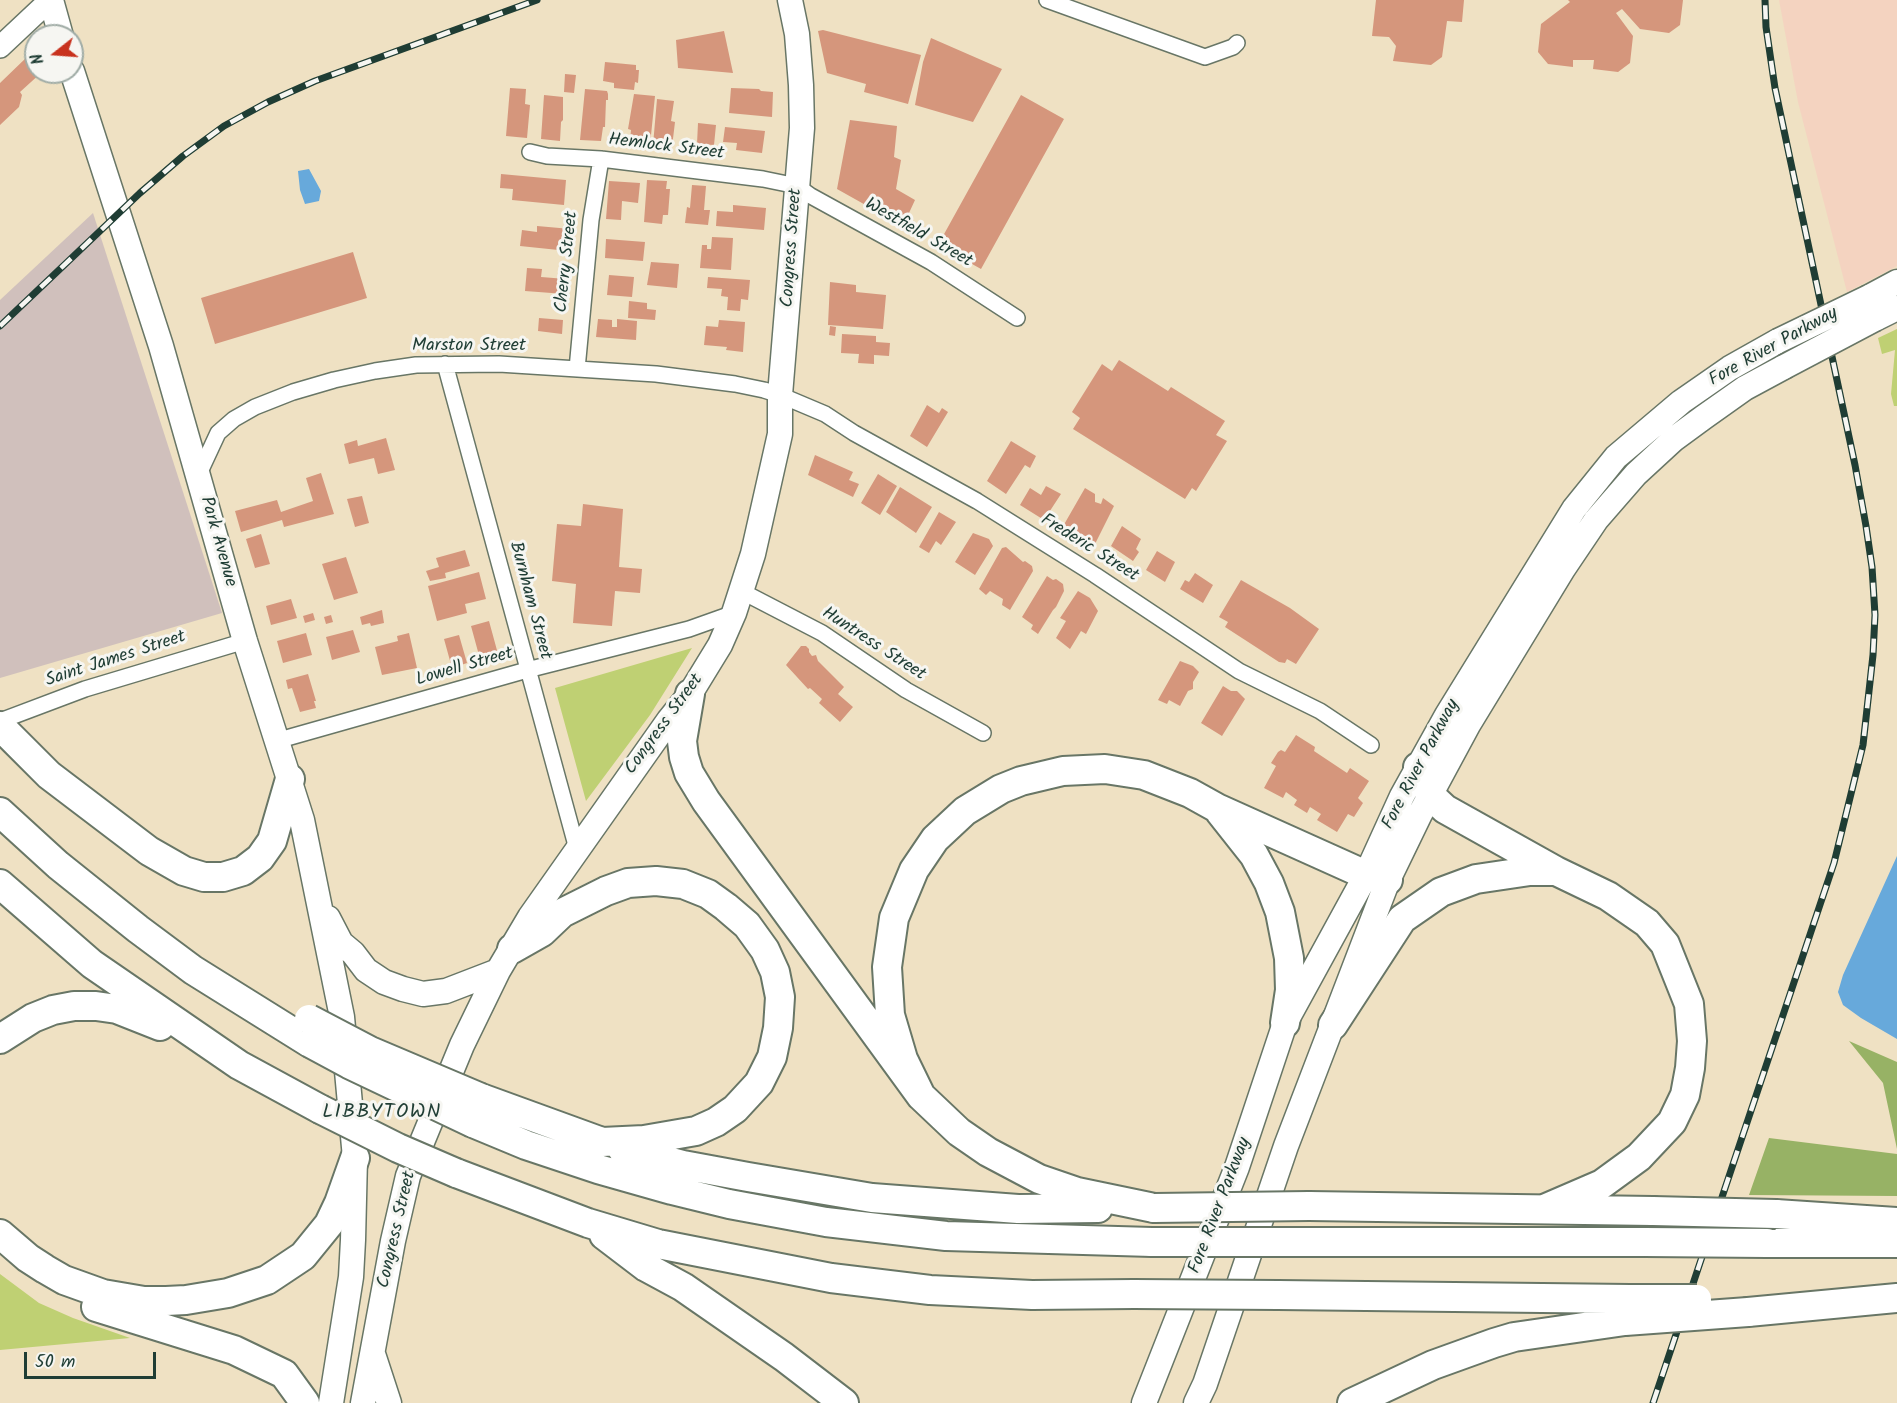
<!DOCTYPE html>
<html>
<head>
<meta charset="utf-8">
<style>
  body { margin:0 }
  #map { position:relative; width:1897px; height:1403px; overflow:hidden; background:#efe1c3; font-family:Kalam,sans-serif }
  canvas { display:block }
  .north { position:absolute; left:24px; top:24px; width:60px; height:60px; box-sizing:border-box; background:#f6f6f2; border:2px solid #a0aca6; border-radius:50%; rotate:253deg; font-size:16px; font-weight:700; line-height:24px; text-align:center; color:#1f3d34 }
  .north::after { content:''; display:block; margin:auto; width:21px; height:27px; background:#c8321e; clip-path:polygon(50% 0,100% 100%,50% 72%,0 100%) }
  .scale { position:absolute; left:24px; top:1352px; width:132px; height:27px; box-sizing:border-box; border:3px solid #1f3d34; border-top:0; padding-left:8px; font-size:18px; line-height:21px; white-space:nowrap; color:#1f3d34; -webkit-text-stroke:4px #f6f6f2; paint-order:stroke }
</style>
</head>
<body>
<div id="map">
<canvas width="1897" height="1403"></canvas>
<div class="north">N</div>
<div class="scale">50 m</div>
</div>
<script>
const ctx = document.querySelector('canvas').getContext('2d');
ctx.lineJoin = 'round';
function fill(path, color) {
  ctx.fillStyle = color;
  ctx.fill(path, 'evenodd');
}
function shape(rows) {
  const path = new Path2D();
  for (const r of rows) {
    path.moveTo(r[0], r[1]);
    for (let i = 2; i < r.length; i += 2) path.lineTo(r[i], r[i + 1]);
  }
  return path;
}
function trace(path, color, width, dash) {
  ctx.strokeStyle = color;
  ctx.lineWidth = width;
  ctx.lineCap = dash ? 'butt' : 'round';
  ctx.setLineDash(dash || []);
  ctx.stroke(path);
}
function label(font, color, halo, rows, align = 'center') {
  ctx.font = font + ' Kalam,sans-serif';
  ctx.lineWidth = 6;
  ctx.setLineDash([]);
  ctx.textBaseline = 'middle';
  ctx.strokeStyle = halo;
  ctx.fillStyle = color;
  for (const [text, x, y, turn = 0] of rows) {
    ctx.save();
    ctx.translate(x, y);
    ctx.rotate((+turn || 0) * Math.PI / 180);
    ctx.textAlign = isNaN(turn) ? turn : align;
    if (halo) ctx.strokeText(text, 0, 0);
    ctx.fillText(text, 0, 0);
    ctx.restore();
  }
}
fill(shape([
  [1779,0,1897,0,1897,266,1847,292,1798,102]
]), '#f4d3c0');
fill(shape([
  [93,213,222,613,0,678,0,300]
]), '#d0c0bc');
fill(shape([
  [1897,329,1897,406,1894,406,1891,394,1895,350,1882,354,1878,338],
  [692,648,650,715,586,801,555,688],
  [0,1274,39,1303,73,1318,130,1338,0,1350]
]), '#bfd073');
fill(shape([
  [1849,1041,1897,1062,1897,1149,1883,1083],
  [1769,1138,1897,1154,1897,1196,1749,1195]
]), '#97b265');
fill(shape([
  [309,169,321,191,319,201,305,204,300,190,298,171],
  [1897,856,1897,1039,1861,1018,1843,1005,1838,992,1843,975]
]), '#67a9db');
fill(shape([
  [1376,0,1464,0,1462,22,1447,21,1442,57,1431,65,1393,61,1396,46,1389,37,1372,36],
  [1568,0,1683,0,1680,25,1669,33,1640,29,1622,9,1616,13,1633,36,1630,63,1618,72,1593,69,1594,60,1573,60,1573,67,1548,64,1538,52,1541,24,1570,2],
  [823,30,921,55,908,104,864,92,866,84,827,73,818,31],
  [724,31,733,73,678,68,676,40],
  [931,38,1002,69,973,122,915,105,923,62],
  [28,56,36,63,36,72,42,72,20,92,22,95,19,107,0,125,0,83],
  [605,62,636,65,636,70,639,70,638,83,635,82,634,90,614,88,614,83,603,81],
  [565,74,576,75,574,93,564,92],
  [510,88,526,89,525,104,530,105,527,138,506,136],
  [731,88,759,89,761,91,773,92,772,117,729,113],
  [585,89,607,91,608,94,608,100,606,100,605,127,603,127,601,141,580,140],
  [634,94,655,96,650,145,633,145,630,142,631,130,628,129],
  [544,95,563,97,563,120,561,122,560,141,541,139],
  [1021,95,1064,119,981,269,938,245],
  [657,99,674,101,671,121,675,122,672,147,653,145],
  [850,120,897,126,894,157,901,160,896,189,915,200,903,226,837,189],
  [698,123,716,125,714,145,697,144],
  [725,127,765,131,762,153,736,150,737,143,723,142],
  [501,174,566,180,564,205,512,200,513,189,500,188],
  [647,180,667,181,666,189,670,189,668,215,663,215,662,224,644,222],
  [609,181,640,183,638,203,622,201,621,220,606,219],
  [692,185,706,186,704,210,710,210,708,225,685,223,687,207,690,208],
  [733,205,766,208,764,230,716,226,717,211,733,212],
  [537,226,571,229,568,251,520,246,522,230,537,232],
  [712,237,733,238,731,270,700,268,702,245,707,245,707,249,711,249],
  [606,239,645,242,643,261,605,258],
  [353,252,367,298,215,344,201,298],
  [651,262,679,264,677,288,647,285],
  [527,268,542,269,541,277,566,279,565,294,525,291],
  [609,275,634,277,632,297,607,295],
  [708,277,750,280,748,300,741,299,740,311,727,310,728,297,721,296,722,289,707,288],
  [830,282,856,285,856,292,886,295,883,329,828,325],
  [629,301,647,303,647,309,656,310,655,320,628,318],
  [539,318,563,320,562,334,538,331],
  [598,319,612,320,612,327,617,327,617,319,637,321,636,340,596,337],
  [719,320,745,322,743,352,726,350,727,347,704,345,706,326,718,327],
  [830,326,836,327,835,336,829,335],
  [842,334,876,336,876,342,890,343,889,356,874,355,874,364,858,363,859,354,841,353],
  [1119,360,1168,391,1171,387,1225,421,1216,435,1227,441,1196,491,1192,488,1185,499,1073,429,1080,418,1072,412,1102,364,1112,371],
  [927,405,939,413,942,408,948,412,927,447,910,436],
  [386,438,395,470,378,474,374,458,349,464,344,444,357,440,358,446],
  [1011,441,1036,456,1030,468,1025,465,1006,494,987,481],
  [815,455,853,472,849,480,859,484,853,497,808,475],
  [321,473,334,514,284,527,282,520,241,532,235,511,277,500,281,512,313,501,306,478],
  [878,474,897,486,880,515,861,503],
  [1046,486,1061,494,1044,520,1020,505,1030,488,1041,495],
  [900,487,932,507,916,533,886,512],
  [1085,488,1095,494,1095,502,1101,504,1103,498,1114,506,1094,546,1062,528],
  [362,496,369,523,355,527,347,499],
  [583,504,623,509,619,567,642,569,640,593,615,591,612,626,573,623,576,584,552,581,557,524,581,526],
  [939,512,956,522,941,545,936,541,929,553,919,547],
  [1122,526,1141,539,1136,549,1139,552,1133,561,1111,546],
  [973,533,989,539,993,546,975,575,955,562],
  [261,534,270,564,255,568,246,539],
  [1006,547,1023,562,1025,561,1032,566,1033,571,1010,610,1002,605,1003,599,990,591,986,595,979,589,1002,548],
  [465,550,470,566,445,573,446,578,430,581,426,571,439,567,436,558],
  [1157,551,1175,562,1165,582,1146,570],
  [346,557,358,593,334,600,322,564],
  [479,572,486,599,465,604,467,613,437,621,428,586],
  [1195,573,1213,585,1203,603,1180,589,1185,580,1189,582],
  [1047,576,1053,580,1056,579,1063,584,1064,591,1056,607,1053,610,1038,634,1031,629,1033,625,1022,617],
  [1241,580,1290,608,1319,629,1296,664,1287,659,1285,663,1279,662,1225,627,1228,622,1219,617],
  [1078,591,1090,598,1098,611,1086,634,1081,631,1070,649,1056,638,1066,621,1060,618],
  [291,599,297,618,271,625,266,606],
  [382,610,384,623,371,626,370,623,362,625,360,617],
  [313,613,315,620,305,623,303,616],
  [331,615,333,622,326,624,324,617],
  [489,621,498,654,480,659,471,626],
  [353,630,360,652,332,660,326,637],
  [306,633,312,655,283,663,277,641],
  [409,633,417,668,382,675,375,647,398,641,397,636],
  [459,635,467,663,452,668,444,639],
  [801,646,806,646,809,649,809,652,812,656,816,655,818,661,844,687,838,694,853,707,840,722,819,703,822,699,810,688,808,689,786,665],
  [1180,661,1193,666,1199,672,1193,682,1193,689,1188,691,1180,706,1169,700,1167,704,1158,700],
  [308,674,316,701,314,701,316,708,300,712,292,688,288,689,286,680],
  [1223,686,1231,691,1237,691,1245,699,1222,736,1201,723],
  [1296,735,1315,747,1314,751,1347,773,1350,768,1369,781,1358,798,1363,803,1354,817,1348,814,1337,832,1317,820,1321,814,1310,807,1307,813,1294,805,1297,800,1286,792,1283,798,1264,788,1276,766,1271,763,1278,752,1281,750,1285,752]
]), '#d5967c');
const minor = shape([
  [1047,0,1205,57,1233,47,1237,43],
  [530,152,547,156,601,159,763,179,797,186,811,196,931,262,1017,318],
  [445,364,577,849],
  [577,369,591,220,601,159],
  [198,476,218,433,234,419,255,407,293,392,334,380,375,371,416,365,499,364,656,374,735,384,764,390,780,395,825,414,854,433,977,501,1095,575,1239,671,1320,711,1371,745],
  [741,591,822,633,906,690,983,733],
  [0,721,85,689,245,641],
  [276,741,527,670,689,629,734,613]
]);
const secondary = shape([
  [0,47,50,0]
]);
const primary = shape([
  [51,0,61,36],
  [72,71,161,346,245,641,302,820,342,1017,355,1158,353,1240,351,1277,331,1403],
  [1869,297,1897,282],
  [1875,319,1897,308],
  [328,918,341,943,353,953,366,970,384,982,403,989,423,994,446,991,498,971],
  [373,1354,389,1403],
  [363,1403,393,1241,408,1176,462,1045,498,971,530,917,669,720,690,694,720,645,734,613,753,554,780,434,780,395,802,128,801,85,797,34,790,0],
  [1144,1403,1237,1167,1285,1023,1366,875,1402,796,1447,715,1574,509,1616,457,1681,402,1730,368,1778,341],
  [1196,1403,1205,1384,1286,1146,1388,880,1420,814,1468,725,1563,569,1596,520,1636,474,1674,439,1704,417,1745,388,1784,367]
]);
const motorway = shape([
  [690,694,682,741,684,757,689,773,706,801,921,1096,959,1132,988,1152,1039,1179,1077,1192,1154,1208],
  [0,726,49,775,149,851,184,871,204,877,223,877,243,871,260,858,272,841,290,779],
  [1418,767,1430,795,1445,809,1556,871,1608,896,1647,923,1665,944,1689,1004,1692,1041,1690,1068,1685,1095,1672,1122,1639,1157,1602,1184,1544,1209],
  [0,812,58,865,138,929,193,970,310,1043],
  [1220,812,1254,855,1269,883,1280,912,1289,958,1290,990,1285,1023],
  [0,884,92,964,239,1065,320,1109],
  [1333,1025,1402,919,1441,892,1476,879,1530,871,1556,871],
  [0,1039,33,1018,53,1010,74,1006,96,1006,117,1009,160,1026],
  [921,1096,903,1059,890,1015,887,967,894,918,914,870,935,839,965,811,1001,789,1021,781,1063,771,1105,769,1144,775,1190,793,1217,808,1366,875,1388,880],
  [481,1098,602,1142,644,1140,696,1131,716,1122,735,1109,759,1083,772,1057,778,1028,780,997,775,972,765,950,747,925,726,907,708,894,683,884,656,881,628,883,606,891,562,913,542,932,512,949],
  [473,1123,526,1145,598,1169,672,1190,729,1204,826,1222,946,1236,1152,1242],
  [622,1149,683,1165,748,1177,872,1198,1018,1209,1098,1208],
  [456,1173,588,1223,658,1244,831,1278,930,1290,1032,1295,1134,1294],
  [1309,1206,1653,1211],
  [1776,1214,1897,1222],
  [0,1234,28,1258,45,1269,64,1280,103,1294,144,1301,166,1301,186,1300,228,1293,267,1280,303,1256,329,1224,339,1203,355,1158],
  [604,1235,646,1267,683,1287,784,1357,844,1403],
  [1296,1242,1645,1242],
  [1767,1243,1897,1243],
  [1278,1295,1630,1299],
  [96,1307,234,1350,284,1374,305,1403],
  [1748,1312,1897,1298],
  [1352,1403,1433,1365,1494,1343,1514,1337,1625,1321]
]);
trace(minor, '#687666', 18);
trace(secondary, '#687666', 24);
trace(primary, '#687666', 27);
trace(motorway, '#687666', 32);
trace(minor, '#fff', 15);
trace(secondary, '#fff', 21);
trace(primary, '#fff', 24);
trace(motorway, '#fff', 28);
const rail = shape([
  [0,326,140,193,183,156,224,126,268,102,315,81,537,0],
  [1653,1403,1834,863,1863,745,1873,655,1875,615,1872,567,1866,526,1855,465,1775,88,1766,27,1765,0]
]);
trace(rail, '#1f3d34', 7);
trace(rail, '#f6f6f2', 4.5, [14]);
const primaryBridge = shape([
  [1778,341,1869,297],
  [1784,367,1875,319]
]);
const motorwayBridge = shape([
  [309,1019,370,1051,481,1098],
  [310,1043,349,1064,473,1123],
  [320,1109,398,1148,456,1173],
  [1154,1208,1309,1206],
  [1653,1211,1776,1214],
  [1152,1242,1296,1242],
  [1645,1242,1767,1243],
  [1134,1294,1278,1295],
  [1630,1299,1697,1299],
  [1625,1321,1748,1312]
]);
trace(primaryBridge, '#687666', 27, []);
trace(motorwayBridge, '#687666', 32, []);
trace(primaryBridge, '#fff', 24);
trace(motorwayBridge, '#fff', 28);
label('18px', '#1f3d34', '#f6f6f2', [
  ["Hemlock Street",666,148,7],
  ["Westfield Street",918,234,30],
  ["Congress Street",793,248,-86],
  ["Cherry Street",568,262,-84],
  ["Marston Street",469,347],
  ["Fore River Parkway",1774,348,-29],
  ["Park Avenue",217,542,74],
  ["Frederic Street",1089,549,32],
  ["Burnham Street",529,601,75],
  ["Huntress Street",873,645,33],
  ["Saint James Street",116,660,-18],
  ["Lowell Street",465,668,-16],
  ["Congress Street",665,725,-54],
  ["Fore River Parkway",1422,765,-62],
  ["Fore River Parkway",1221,1206,-69],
  ["Congress Street",398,1230,-77]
]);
ctx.letterSpacing = '1.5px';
label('20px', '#1f3d34', '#f6f6f2', [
  ["LIBBYTOWN",382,1114]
]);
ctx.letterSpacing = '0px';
</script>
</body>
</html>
